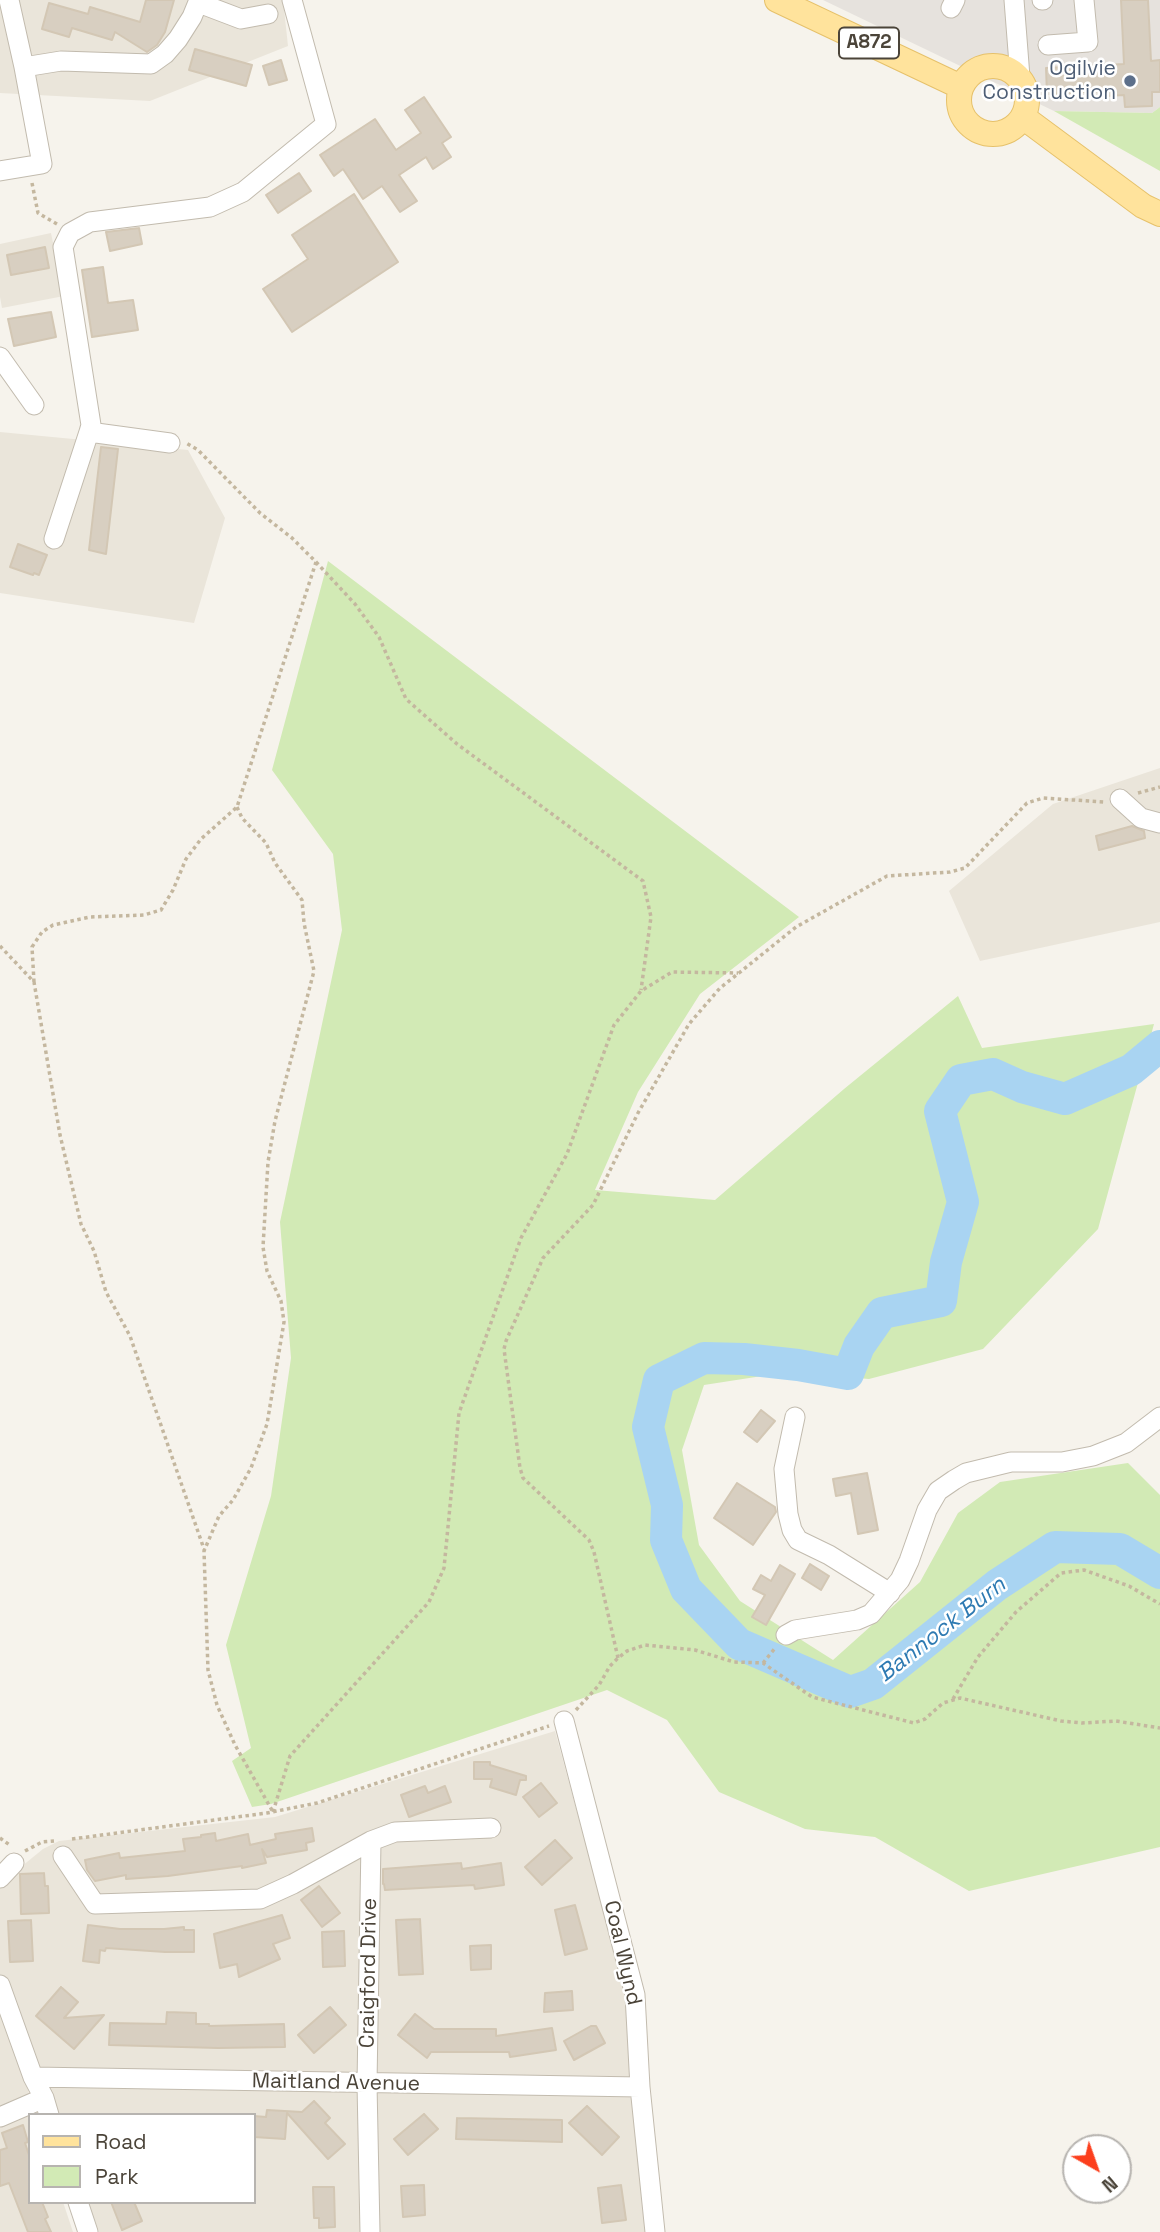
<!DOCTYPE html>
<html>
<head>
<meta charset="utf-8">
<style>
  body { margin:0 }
  #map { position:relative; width:1160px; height:2232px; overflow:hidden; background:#f6f3ec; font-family:"Space Grotesk",sans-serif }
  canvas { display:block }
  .legend { position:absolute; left:28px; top:2113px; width:228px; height:91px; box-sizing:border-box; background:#fff; border:2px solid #b7b4b0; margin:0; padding:9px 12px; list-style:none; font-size:21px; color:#4b4439 }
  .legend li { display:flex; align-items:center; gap:14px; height:35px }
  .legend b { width:35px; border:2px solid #b7b4b0 }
  .north { position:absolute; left:1062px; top:2134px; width:70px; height:70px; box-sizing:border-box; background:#fff; border:2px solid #b7b4b0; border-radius:50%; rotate:140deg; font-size:19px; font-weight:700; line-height:28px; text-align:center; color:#4b4439 }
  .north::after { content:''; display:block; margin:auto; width:24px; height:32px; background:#fc3f1d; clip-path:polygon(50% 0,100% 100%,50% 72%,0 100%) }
</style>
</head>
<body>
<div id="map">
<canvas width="1160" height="2232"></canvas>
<ul class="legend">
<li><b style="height:9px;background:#ffe39c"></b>Road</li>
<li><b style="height:19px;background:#d2eab5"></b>Park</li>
</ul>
<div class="north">N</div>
</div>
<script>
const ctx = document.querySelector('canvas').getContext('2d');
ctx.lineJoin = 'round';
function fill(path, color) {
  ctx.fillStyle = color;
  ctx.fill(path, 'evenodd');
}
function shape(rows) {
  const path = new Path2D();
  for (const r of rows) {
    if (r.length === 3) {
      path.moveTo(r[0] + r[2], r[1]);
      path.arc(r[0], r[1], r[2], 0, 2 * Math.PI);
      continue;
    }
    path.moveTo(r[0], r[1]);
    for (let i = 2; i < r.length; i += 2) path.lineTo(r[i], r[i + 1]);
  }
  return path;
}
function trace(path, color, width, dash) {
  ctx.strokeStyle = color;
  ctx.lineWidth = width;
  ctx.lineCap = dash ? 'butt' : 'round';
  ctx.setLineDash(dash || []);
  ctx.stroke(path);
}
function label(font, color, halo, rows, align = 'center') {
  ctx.font = font + ' "Space Grotesk",sans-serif';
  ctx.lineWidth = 5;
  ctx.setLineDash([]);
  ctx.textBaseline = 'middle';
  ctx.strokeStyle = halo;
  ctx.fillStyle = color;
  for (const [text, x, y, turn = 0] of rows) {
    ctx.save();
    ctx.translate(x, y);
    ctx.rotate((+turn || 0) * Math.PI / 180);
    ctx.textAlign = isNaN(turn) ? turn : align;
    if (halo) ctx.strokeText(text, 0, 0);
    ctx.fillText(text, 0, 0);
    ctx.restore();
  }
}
fill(shape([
  [0,0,283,0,288,46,150,101,0,93],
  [51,233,64,296,2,308,0,297,0,244],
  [0,432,188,450,225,518,194,623,0,593],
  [1160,768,1160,922,980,961,949,891,1053,804],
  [555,1731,625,1989,650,2232,99,2232,88,2202,254,2202,254,2115,54,2115,0,1974,0,1884,43,1849,59,1841,275,1817],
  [0,2003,36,2115,30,2115,30,2202,63,2202,73,2232,0,2232]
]), '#eae5da');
fill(shape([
  [823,0,1160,0,1160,107,1152,113,1054,111]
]), '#e6e2dd');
fill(shape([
  [1160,107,1160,171,1054,111,1152,113],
  [328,561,799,917,700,994,638,1092,595,1190,715,1200,844,1089,958,996,982,1048,1154,1024,1098,1229,983,1349,869,1379,788,1372,704,1385,682,1450,699,1545,740,1601,833,1660,920,1582,958,1513,1000,1482,1128,1463,1160,1495,1160,1847,969,1891,875,1837,805,1829,719,1792,667,1720,607,1690,271,1804,252,1807,232,1761,251,1748,226,1645,271,1496,291,1358,280,1222,342,930,333,854,272,770]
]), '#d2eab5');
trace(shape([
  [1160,1046,1131,1070,1065,1099,1022,1087,993,1074,961,1080,940,1111,963,1202,946,1262,941,1301,882,1313,859,1346,848,1374,798,1365,744,1359,704,1358,659,1380,648,1427,667,1505,666,1540,686,1589,739,1644,850,1692,873,1684,997,1585,1055,1547,1120,1549,1160,1573]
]), '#a9d4f2', 32);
const building = shape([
  [146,0,174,0,165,32,157,45,147,52,115,32,112,40,72,28,69,37,42,29,49,3,88,14,90,7,140,22,146,0],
  [1121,0,1148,0,1151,61,1160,60,1160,92,1152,92,1152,106,1125,107,1124,95,1106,96,1106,91,1047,94,1046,68,1124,64,1121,0],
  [195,49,252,65,246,86,189,70,195,49],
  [281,60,287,80,269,85,263,66,281,60],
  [424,97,451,137,442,143,451,157,433,169,426,157,399,175,417,201,400,212,382,186,363,199,343,169,334,176,320,155,375,119,396,150,421,133,405,110,424,97],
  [299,173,311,191,278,213,266,195,299,173],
  [354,194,398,262,292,332,263,289,308,259,292,235,354,194],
  [139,228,142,244,110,251,106,232,139,228],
  [45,247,49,268,11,275,7,255,45,247],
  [103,267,108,303,133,300,138,330,92,337,82,270,103,267],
  [51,312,56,337,14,346,8,319,51,312],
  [101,447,118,449,106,554,89,550,101,447],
  [18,544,47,555,39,575,34,573,33,575,10,567,18,544],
  [1132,826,1144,831,1145,838,1099,850,1096,836,1132,826],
  [761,1410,775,1421,757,1442,744,1432,761,1410],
  [867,1473,878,1530,858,1534,851,1493,836,1496,833,1479,867,1473],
  [737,1483,775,1507,776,1512,753,1545,714,1518,737,1483],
  [810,1564,829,1576,821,1590,802,1578,810,1564],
  [780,1565,795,1574,766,1625,752,1617,765,1595,753,1589,761,1575,771,1581,780,1565],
  [474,1762,490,1762,490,1765,526,1776,526,1780,520,1780,516,1795,490,1787,492,1779,474,1779,474,1762],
  [541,1783,557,1803,539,1817,523,1797,541,1783],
  [425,1786,428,1793,445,1786,451,1802,409,1817,401,1795,425,1786],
  [312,1828,314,1841,306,1843,307,1850,267,1857,262,1849,266,1863,242,1868,242,1866,168,1876,126,1879,126,1875,95,1881,87,1870,85,1860,119,1853,120,1858,185,1851,183,1839,201,1837,201,1835,215,1833,216,1841,248,1834,250,1845,276,1839,275,1834,312,1828],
  [555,1840,572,1858,542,1885,525,1867,555,1840],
  [461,1863,462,1869,501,1863,504,1885,475,1889,474,1885,385,1890,384,1884,383,1884,383,1869,461,1863],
  [44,1873,45,1886,48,1886,49,1913,21,1914,20,1874,44,1873],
  [319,1886,340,1913,322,1927,301,1900,319,1886],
  [575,1905,587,1949,565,1955,555,1910,575,1905],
  [282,1915,290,1938,273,1944,280,1959,239,1977,237,1964,220,1968,214,1934,282,1915],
  [420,1919,423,1974,399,1975,396,1920,420,1919],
  [31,1920,33,1961,10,1962,8,1921,31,1920],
  [88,1925,120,1929,164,1929,184,1927,184,1930,194,1930,194,1952,165,1952,106,1948,105,1951,100,1950,99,1963,83,1961,88,1925],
  [344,1931,345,1966,323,1967,322,1932,344,1931],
  [491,1945,491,1969,471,1970,470,1946,491,1945],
  [61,1987,78,2002,64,2018,104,2015,74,2049,36,2016,61,1987],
  [572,1991,573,2010,544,2012,545,1993,572,1991],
  [330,2007,346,2025,314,2053,298,2035,330,2007],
  [167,2012,196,2013,196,2024,209,2024,209,2026,284,2024,285,2047,218,2048,109,2045,110,2023,166,2024,167,2012],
  [415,2014,434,2029,496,2029,496,2036,552,2028,556,2050,510,2057,509,2052,431,2052,427,2058,398,2035,415,2014],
  [591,2026,596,2026,605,2043,574,2060,564,2041,591,2026],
  [314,2101,330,2118,325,2123,345,2144,328,2159,287,2113,285,2139,254,2137,254,2116,266,2117,267,2110,302,2112,314,2101],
  [587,2106,619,2137,602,2155,569,2123,587,2106],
  [424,2114,438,2129,408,2155,394,2139,424,2114],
  [457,2118,562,2120,562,2142,456,2139,457,2118],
  [23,2125,28,2142,25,2143,30,2158,30,2202,42,2202,48,2217,45,2219,51,2232,28,2232,9,2183,0,2186,0,2150,7,2148,2,2133,23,2125],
  [424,2185,425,2215,403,2217,401,2186,424,2185],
  [621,2185,626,2220,602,2223,598,2188,621,2185],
  [313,2187,334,2187,335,2227,319,2228,319,2218,314,2218,313,2187],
  [111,2202,134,2202,142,2221,122,2230,111,2202]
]);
fill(building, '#d8cfc1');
trace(building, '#d3c7b4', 2);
const minor = shape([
  [1014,0,1020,77],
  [1042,0,1043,0],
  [199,3,241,19,268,14],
  [951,8,955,0],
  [1048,45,1088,42,1084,0],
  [24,67,61,61,151,64,165,54,178,39,192,17,199,0],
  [0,171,42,164,24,67,9,0],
  [0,357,34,405],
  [170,443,89,432,91,425,63,247,70,233,90,222,210,207,243,192,326,124,292,0],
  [54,539,89,432],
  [1120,799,1141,818,1160,823],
  [795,1417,784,1469,788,1514,792,1530,798,1540,829,1555,890,1593],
  [786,1635,795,1630,857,1620,871,1614,900,1580,909,1561,927,1510,938,1491,954,1480,966,1473,1011,1462,1062,1462,1093,1456,1126,1443,1160,1417],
  [564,1721,635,1995,640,2087,655,2232],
  [63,1856,95,1904,260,1899,293,1884,371,1841,395,1832,491,1828],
  [0,1878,14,1863],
  [0,1985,33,2077,44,2098,49,2115],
  [33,2077,640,2087],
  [0,2117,44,2098],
  [78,2202,88,2232],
  [370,2232,367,2084,371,1841]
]);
const major = shape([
  [777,0,961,87],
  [993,100,34],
  [1023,117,1143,206,1160,214]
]);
trace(minor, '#c2bbae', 21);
trace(major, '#e6c16a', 26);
trace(shape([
  [32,183,38,213,57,224],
  [316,562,355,604,379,637,406,699,457,744,643,881,651,917,641,990],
  [1138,793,1160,787],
  [237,807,242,818,266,843,275,863,302,900,304,923,314,971,275,1121,268,1162,263,1247,267,1271,281,1301,284,1322,267,1424,251,1468,233,1500,219,1516,204,1551,208,1670,217,1705,235,1745,273,1812],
  [0,946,34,982,60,1135,81,1224,94,1251,106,1292,130,1336,204,1549],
  [34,982,32,947,42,932,53,925,90,917,144,915,161,910,173,890,186,859,201,839,237,807,316,562,292,538,260,513,198,450,186,443],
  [618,1658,594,1552,589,1540,523,1478,520,1468,504,1349,506,1341,543,1258,593,1205,638,1113,689,1024,720,988,739,973,796,927,887,876,950,872,965,868,1027,803,1043,798,1104,802],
  [763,1663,776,1647],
  [953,1699,978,1657,1016,1612,1061,1573,1084,1570,1129,1586,1160,1604],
  [576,1710,599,1685,610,1666,618,1658,627,1651,645,1645,695,1650,734,1662,763,1663,812,1697,914,1723,925,1719,943,1703,960,1698,1061,1721,1082,1723,1116,1721,1160,1728],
  [273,1812,290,1756,429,1602,444,1568,459,1413,521,1238,567,1154,614,1025,641,991,672,972,738,973],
  [0,1838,11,1846],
  [72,1839,267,1813,317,1803,549,1726],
  [25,1851,42,1842,54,1841]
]), '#c4b79f', 3.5, [3.5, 3.5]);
trace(minor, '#fff', 19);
trace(major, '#ffe39c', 24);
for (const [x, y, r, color] of [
  [1130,81,7,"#5c6f8a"]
]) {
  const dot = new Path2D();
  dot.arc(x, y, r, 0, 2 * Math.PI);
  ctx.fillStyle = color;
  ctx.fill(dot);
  trace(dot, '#fff', 2.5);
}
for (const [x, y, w] of [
  [869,43,60]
]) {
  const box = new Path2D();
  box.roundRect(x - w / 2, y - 15.5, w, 31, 5);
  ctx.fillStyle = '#fff';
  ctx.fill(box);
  trace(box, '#4b4439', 2);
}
label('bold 19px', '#4b4439', null, [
  ["A872",869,43]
]);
label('21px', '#4e5e75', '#fff', [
  ["Ogilvie",1116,69],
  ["Construction",1116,93]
], 'right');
label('21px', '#4b4439', '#fff', [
  ["Coal Wynd",622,1953,77],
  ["Craigford Drive",369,1973,-89],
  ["Maitland Avenue",336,2083,1]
]);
label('italic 23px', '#2e7ab2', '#fff', [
  ["Bannock Burn",942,1630,-38]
]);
</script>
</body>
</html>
